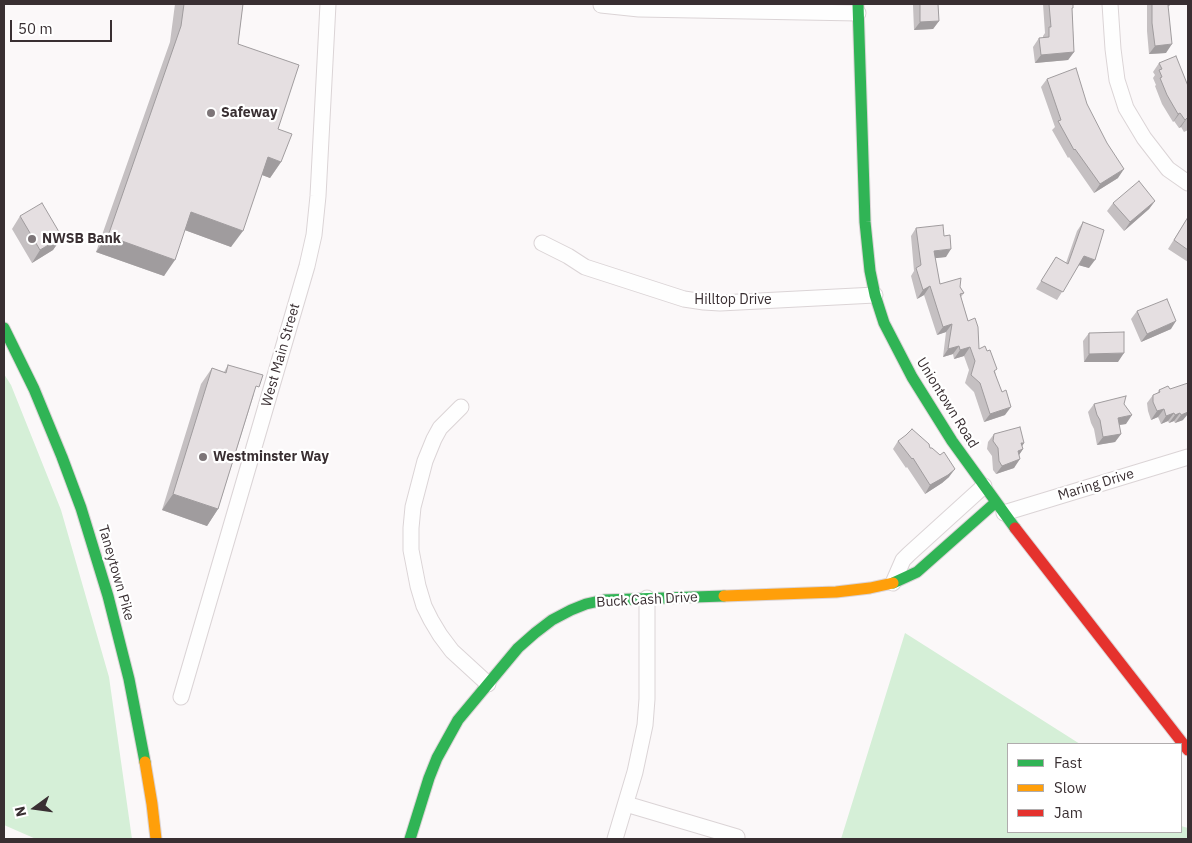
<!DOCTYPE html>
<html>
<head>
<meta charset="utf-8">
<style>
  body { margin:0 }
  #map { position:relative; width:1192px; height:843px; overflow:hidden; background:#fbf8f9; font-family:"IBM Plex Sans",sans-serif }
  canvas { display:block }
  .frame { position:absolute; inset:0; border:5px solid #392f32; pointer-events:none }
  .legend { position:absolute; left:1007px; top:743px; width:175px; height:90px; box-sizing:border-box; background:#fff; border:1px solid #b0acad; margin:0; padding:6px 9px; list-style:none; font-size:15px; color:#392f32 }
  .legend li { display:flex; align-items:center; gap:10px; height:25px }
  .legend b { width:25px; border:1px solid #b0acad }
  .north { position:absolute; left:10px; top:783px; width:50px; height:50px; -webkit-text-stroke:4px #fff; paint-order:stroke; rotate:256deg; font-size:14px; font-weight:700; line-height:20px; text-align:center; color:#392f32 }
  .north::after { content:''; display:block; margin:auto; width:18px; height:22px; background:#392f32; clip-path:polygon(50% 0,100% 100%,50% 72%,0 100%) }
  .scale { position:absolute; left:10px; top:20px; width:102px; height:22px; box-sizing:border-box; border:2px solid #392f32; border-top:0; padding-left:6px; font-size:15px; line-height:18px; white-space:nowrap; color:#392f32; -webkit-text-stroke:4px #fff; paint-order:stroke }
</style>
</head>
<body>
<div id="map">
<canvas width="1192" height="843"></canvas>
<div class="frame"></div>
<ul class="legend">
<li><b style="height:6px;background:#30b455"></b>Fast</li>
<li><b style="height:6px;background:#ff9f0a"></b>Slow</li>
<li><b style="height:6px;background:#e5322d"></b>Jam</li>
</ul>
<div class="north">N</div>
<div class="scale">50 m</div>
</div>
<script>
const ctx = document.querySelector('canvas').getContext('2d');
ctx.lineJoin = 'round';
function fill(path, color) {
  ctx.fillStyle = color;
  ctx.fill(path, 'evenodd');
}
function shape(rows) {
  const path = new Path2D();
  for (const r of rows) {
    path.moveTo(r[0], r[1]);
    for (let i = 2; i < r.length; i += 2) path.lineTo(r[i], r[i + 1]);
  }
  return path;
}
function trace(path, color, width, dash) {
  ctx.strokeStyle = color;
  ctx.lineWidth = width;
  ctx.lineCap = dash ? 'butt' : 'round';
  ctx.setLineDash(dash || []);
  ctx.stroke(path);
}
function label(font, color, halo, rows, align = 'center') {
  ctx.font = font + ' "IBM Plex Sans",sans-serif';
  ctx.lineWidth = 4.5;
  ctx.setLineDash([]);
  ctx.textBaseline = 'middle';
  ctx.strokeStyle = halo;
  ctx.fillStyle = color;
  for (const [text, x, y, turn = 0] of rows) {
    ctx.save();
    ctx.translate(x, y);
    ctx.rotate((+turn || 0) * Math.PI / 180);
    ctx.textAlign = isNaN(turn) ? turn : align;
    if (halo) ctx.strokeText(text, 0, 0);
    ctx.fillText(text, 0, 0);
    ctx.restore();
  }
}
fill(shape([
  [4,374,11,385,61,510,109,677,132,839,36,839,4,825],
  [905,633,1080,744,1008,744,1008,832,1181,832,1181,826,1188,828,1188,839,841,839]
]), '#d5efd7');
const street = shape([
  [1110,4,1113,49,1117,80,1126,108,1144,138,1168,169,1188,183],
  [601,5,639,9,858,13],
  [542,243,568,256,585,267,684,299,704,302,720,303,875,295],
  [461,407,440,428,434,439,425,461,413,507,411,528,411,550,418,586,424,606,431,620,440,635,452,651,488,684],
  [1004,513,1188,457],
  [893,583,903,560,909,554,984,486],
  [181,697,307,266,314,235,318,196,328,4],
  [626,804,737,837],
  [615,839,635,772,645,725,647,699,647,598]
]);
const fast = shape([
  [858,4,865,222,870,271,875,295,884,323,912,377,952,441,1015,528],
  [4,328,34,389,62,457,81,508,108,596,129,679,145,762],
  [893,583,917,572,996,502],
  [410,839,429,778,437,758,458,720,518,648,535,633,552,620,571,610,586,604,604,600,724,596]
]);
const slow = shape([
  [724,596,836,592,870,588,893,583],
  [145,762,152,804,156,839]
]);
const jam = shape([
  [1015,528,1188,750]
]);
trace(street, '#dbd4d6', 17);
trace(fast, '#dbd4d6', 13);
trace(slow, '#dbd4d6', 13);
trace(jam, '#dbd4d6', 13);
trace(street, '#fefefe', 15);
trace(fast, '#30b455', 11);
trace(slow, '#ff9f0a', 11);
trace(jam, '#e5322d', 11);
fill(shape([
  [175,4,243,4,238,44,278,129,281,162,270,178,262,175,231,247,185,230,164,276,96,252,170,42],
  [914,4,938,4,939,21,933,29,914,30,913,5],
  [1043,4,1073,4,1072,9,1074,52,1068,60,1035,63,1033,47,1039,38,1043,38,1043,36,1045,33],
  [1142,4,1170,4,1168,7,1166,53,1149,54,1147,31,1147,5,1142,5],
  [1159,63,1188,86,1188,130,1184,132,1181,127,1179,128,1174,121,1173,122,1162,104,1155,86,1156,85,1153,78,1155,75,1153,72],
  [1047,79,1087,104,1118,178,1094,193,1069,157,1068,158,1052,130,1055,127,1041,87],
  [1155,201,1149,209,1124,231,1107,211,1113,203],
  [20,216,62,237,53,250,32,263,12,229],
  [1188,217,1188,262,1168,249],
  [1083,222,1089,268,1079,265,1057,300,1036,289,1056,257,1066,263,1077,231],
  [916,228,946,257,935,258,940,284,960,287,964,293,961,297,968,321,979,349,995,371,1005,415,984,422,974,392,965,383,969,370,964,356,954,359,953,354,943,357,946,332,937,335,924,295,917,299,911,276,914,271,911,236],
  [1137,311,1171,329,1141,342,1131,319],
  [1089,333,1118,362,1084,362,1083,341],
  [228,365,254,394,218,509,207,526,162,510,201,384,212,368,224,372],
  [1170,389,1183,420,1175,423,1174,421,1169,423,1168,421,1161,424,1158,417,1151,420,1148,411,1147,403,1153,395,1157,394,1159,390],
  [1094,404,1124,404,1126,424,1119,425,1121,434,1115,442,1097,445,1094,429,1091,423,1088,412],
  [994,434,1024,443,1022,446,1023,449,1019,455,1014,468,996,474,993,470,992,456,987,449,988,442],
  [898,441,930,448,949,477,942,483,925,494,907,467,906,468,893,449]
]), '#c5c0c2');
fill(shape([
  [939,21,933,29,914,30,920,22],
  [1172,44,1166,53,1149,54,1155,46],
  [1074,52,1068,60,1035,63,1041,55],
  [1180,113,1174,121,1173,122,1178,114],
  [1187,118,1181,127,1179,128,1185,120],
  [268,157,281,162,270,178,257,173],
  [1124,169,1118,178,1094,193,1100,184],
  [1155,201,1149,209,1124,231,1130,222],
  [191,212,243,231,231,247,179,228],
  [108,236,175,260,164,276,96,252],
  [62,237,53,250,32,263,40,250],
  [951,249,946,257,928,259,934,251],
  [1084,256,1095,260,1089,268,1078,265],
  [930,286,924,295,917,299,923,290],
  [1176,321,1171,329,1141,342,1147,334],
  [952,324,946,332,937,335,943,327],
  [959,346,953,354,943,357,948,349],
  [970,347,964,356,954,359,960,350],
  [1124,353,1118,362,1084,362,1089,354],
  [1011,407,1005,415,984,422,990,414],
  [1164,409,1158,417,1151,420,1157,411],
  [1188,412,1188,414,1183,420,1175,423,1181,415],
  [1174,413,1168,421,1161,424,1166,416],
  [1180,413,1174,421,1169,423,1175,415],
  [1132,415,1126,424,1112,426,1118,418],
  [1121,434,1115,442,1097,445,1103,437],
  [1021,443,1024,443,1019,451,1023,449,1017,458,1012,459],
  [1020,459,1014,468,996,474,1002,466],
  [955,469,949,477,942,483,925,494,930,485],
  [173,494,218,509,207,526,162,510]
]), '#a09c9e');
const building = shape([
  [184,4,243,4,238,44,299,65,278,129,292,134,281,162,268,157,243,231,191,212,175,260,108,236,181,26,184,4],
  [920,4,938,4,939,21,920,22,920,4],
  [1049,4,1073,4,1073,8,1072,8,1074,52,1041,55,1039,38,1049,37,1049,27,1051,27,1049,4],
  [1152,4,1170,4,1170,5,1168,5,1172,44,1155,46,1152,23,1152,4],
  [1176,56,1188,86,1188,121,1187,118,1185,120,1180,113,1178,114,1167,95,1160,78,1162,77,1159,70,1162,69,1159,63,1176,56],
  [1076,68,1087,104,1107,143,1124,169,1100,184,1075,149,1074,150,1058,121,1061,120,1047,79,1076,68],
  [1139,181,1155,201,1130,222,1113,203,1139,181],
  [42,203,62,237,40,250,20,216,42,203],
  [1188,217,1188,250,1174,240,1188,217],
  [1083,222,1104,230,1095,260,1084,256,1063,292,1041,281,1056,257,1068,264,1083,222],
  [943,225,944,236,950,235,951,249,934,251,940,284,961,278,960,287,964,293,960,294,968,321,975,318,978,327,979,349,985,346,987,351,990,350,997,369,994,371,1002,392,1006,390,1011,407,990,414,980,383,971,375,975,361,970,347,960,350,959,346,948,349,952,324,943,327,930,286,923,290,916,268,921,265,916,228,943,225],
  [1167,299,1176,321,1147,334,1137,311,1167,299],
  [1124,332,1124,353,1089,354,1089,333,1124,332],
  [228,365,263,375,259,387,256,386,218,509,173,494,212,368,226,373,228,365],
  [1188,383,1188,412,1181,415,1180,413,1175,415,1174,413,1166,416,1164,409,1157,411,1153,402,1153,395,1160,392,1159,390,1168,386,1170,389,1188,383],
  [1126,396,1124,404,1132,415,1118,418,1121,434,1103,437,1100,420,1097,415,1094,404,1126,396],
  [1020,427,1024,443,1021,443,1023,449,1018,451,1020,459,1002,466,999,461,998,448,993,441,994,434,1020,427],
  [912,429,929,444,930,448,932,448,940,455,944,452,955,469,948,475,930,485,913,458,912,459,898,441,906,435,912,429]
]);
fill(building, '#e5dfe1');
trace(building, '#a09c9e', 1);
for (const [x, y, r, color] of [
  [211,113,5,"#7d7578"],
  [32,239,5,"#7d7578"],
  [203,457,5,"#7d7578"]
]) {
  const dot = new Path2D();
  dot.arc(x, y, r, 0, 2 * Math.PI);
  ctx.fillStyle = color;
  ctx.fill(dot);
  trace(dot, '#fff', 2);
}
label('bold 14px', '#392f32', '#fff', [
  ["Safeway",221,113],
  ["NWSB Bank",42,239],
  ["Westminster Way",213,457]
], 'left');
label('14px', '#392f32', '#fff', [
  ["Hilltop Drive",733,300],
  ["West Main Street",281,355,-74],
  ["Uniontown Road",947,403,58],
  ["Maring Drive",1096,485,-17],
  ["Taneytown Pike",116,573,74],
  ["Buck Cash Drive",647,600,-3]
]);
</script>
</body>
</html>
